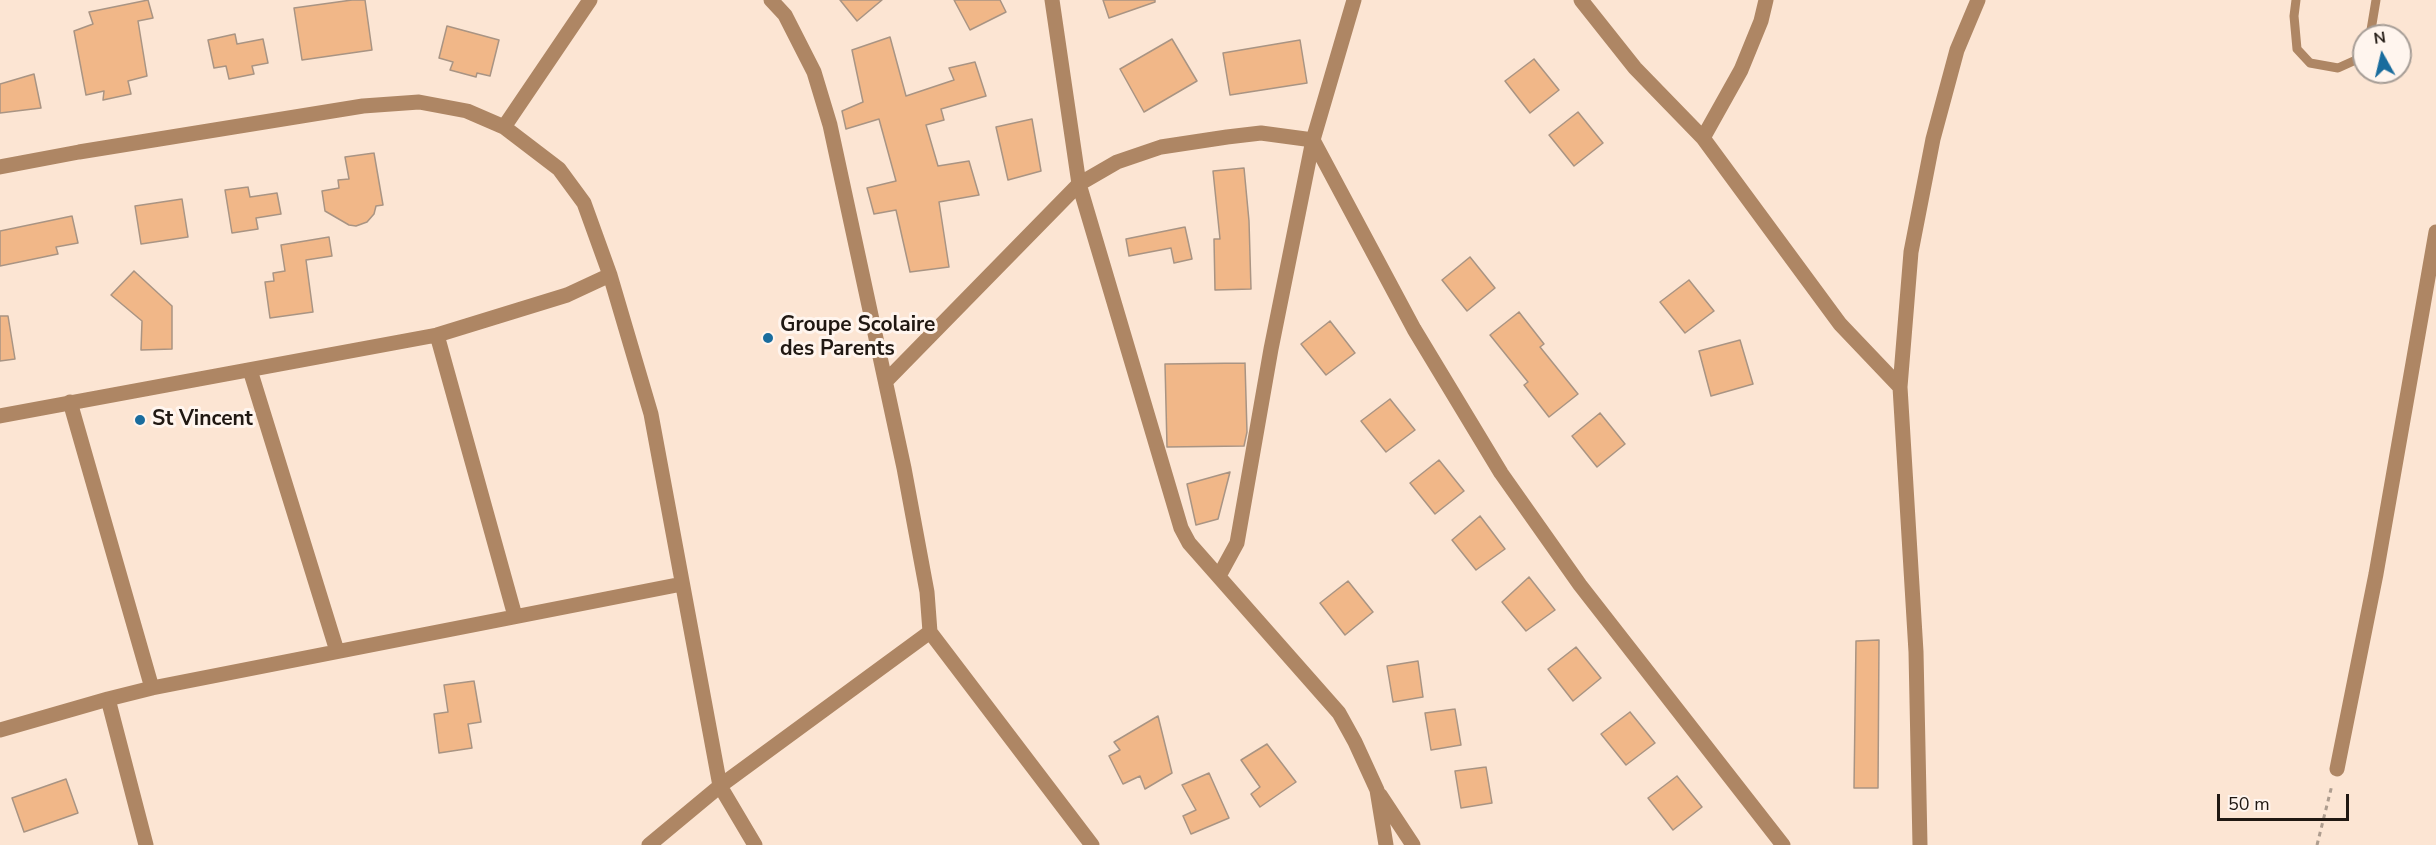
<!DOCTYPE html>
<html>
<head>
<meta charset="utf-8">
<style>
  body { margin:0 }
  #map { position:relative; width:2436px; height:845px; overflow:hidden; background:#fce5d3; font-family:"Nunito Sans",sans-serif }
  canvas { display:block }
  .north { position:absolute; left:2352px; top:24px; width:60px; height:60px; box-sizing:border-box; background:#fff5ee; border:2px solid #a69d96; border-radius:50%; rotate:352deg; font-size:16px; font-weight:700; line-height:24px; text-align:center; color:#201812 }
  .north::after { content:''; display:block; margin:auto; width:21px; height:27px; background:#196c9d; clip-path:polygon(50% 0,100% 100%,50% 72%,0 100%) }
  .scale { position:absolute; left:2217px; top:794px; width:132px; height:27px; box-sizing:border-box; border:3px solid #201812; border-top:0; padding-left:8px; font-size:18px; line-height:21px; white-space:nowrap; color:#201812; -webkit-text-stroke:4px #fff5ee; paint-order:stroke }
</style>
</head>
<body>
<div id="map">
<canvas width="2436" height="845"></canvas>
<div class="north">N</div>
<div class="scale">50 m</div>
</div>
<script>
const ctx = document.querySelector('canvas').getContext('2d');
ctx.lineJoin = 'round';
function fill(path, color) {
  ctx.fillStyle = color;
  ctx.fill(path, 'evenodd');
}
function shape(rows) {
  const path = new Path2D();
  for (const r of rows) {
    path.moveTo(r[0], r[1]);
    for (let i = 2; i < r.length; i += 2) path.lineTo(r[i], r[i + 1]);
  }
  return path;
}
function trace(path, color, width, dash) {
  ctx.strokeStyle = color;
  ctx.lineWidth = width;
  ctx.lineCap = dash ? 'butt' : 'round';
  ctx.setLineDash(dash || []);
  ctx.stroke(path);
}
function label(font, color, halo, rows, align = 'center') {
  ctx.font = font + ' "Nunito Sans",sans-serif';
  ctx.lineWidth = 6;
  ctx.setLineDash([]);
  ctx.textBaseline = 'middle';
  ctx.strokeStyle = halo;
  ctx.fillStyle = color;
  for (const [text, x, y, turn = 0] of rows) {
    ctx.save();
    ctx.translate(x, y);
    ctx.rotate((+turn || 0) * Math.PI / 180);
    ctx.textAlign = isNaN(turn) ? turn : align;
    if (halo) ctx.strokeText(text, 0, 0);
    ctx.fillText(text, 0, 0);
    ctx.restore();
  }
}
const building = shape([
  [148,0,153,18,138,21,147,76,128,81,131,94,103,100,104,91,86,95,74,31,93,24,89,12,148,0],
  [352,0,365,0,372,50,302,60,294,8,352,0],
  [840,0,882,0,857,21,840,0],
  [954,0,1000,0,1006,12,970,30,954,0],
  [1103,0,1155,0,1155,2,1109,18,1103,0],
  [447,26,499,40,490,76,477,73,476,77,450,70,453,62,439,58,447,26],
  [235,34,237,44,263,39,268,63,252,66,254,74,229,79,226,66,214,68,208,40,235,34],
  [890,37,906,96,954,80,949,68,975,62,986,96,941,109,944,120,926,125,938,166,969,161,979,195,939,202,949,267,910,272,896,210,874,214,867,188,896,181,879,119,846,129,842,111,863,102,852,50,890,37],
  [1172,39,1197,81,1144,112,1120,69,1172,39],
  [1300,40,1307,83,1230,95,1223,53,1300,40],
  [1534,59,1559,90,1530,113,1505,81,1534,59],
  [34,74,41,108,0,113,0,84,34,74],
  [1578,112,1603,143,1574,166,1549,135,1578,112],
  [1032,119,1041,171,1008,180,996,127,1032,119],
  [374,153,383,205,376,206,374,214,367,222,356,226,349,225,325,211,322,191,339,188,338,180,349,179,345,157,374,153],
  [1244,168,1249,221,1251,289,1215,290,1214,239,1220,239,1213,171,1244,168],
  [248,187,250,197,277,193,281,214,256,218,258,229,232,233,225,190,248,187],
  [182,199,188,237,141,244,135,206,182,199],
  [72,216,78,243,56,247,58,254,0,266,0,231,72,216],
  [1185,227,1192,259,1174,263,1171,248,1129,256,1126,239,1185,227],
  [329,237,332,256,306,260,313,312,270,318,265,282,274,281,273,273,285,271,281,245,329,237],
  [1470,257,1495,288,1467,311,1442,280,1470,257],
  [134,271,172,306,172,349,141,350,142,321,111,295,134,271],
  [1689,280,1714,311,1685,333,1660,302,1689,280],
  [1519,312,1544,344,1540,347,1578,394,1549,417,1524,385,1528,382,1490,335,1519,312],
  [0,316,8,316,15,359,0,361,0,316],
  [1330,321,1355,353,1326,375,1301,344,1330,321],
  [1740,340,1753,384,1711,396,1699,351,1740,340],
  [1245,363,1247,432,1244,446,1167,447,1165,364,1245,363],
  [1390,399,1415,430,1386,452,1361,421,1390,399],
  [1600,413,1625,444,1597,467,1572,436,1600,413],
  [1439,460,1464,491,1435,514,1410,483,1439,460],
  [1230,472,1218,519,1196,525,1187,484,1230,472],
  [1480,516,1505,549,1476,570,1452,540,1480,516],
  [1529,577,1555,610,1526,631,1502,602,1529,577],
  [1348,581,1373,612,1345,635,1320,603,1348,581],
  [1879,640,1878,788,1854,788,1856,641,1879,640],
  [1576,647,1601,678,1573,701,1548,669,1576,647],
  [1418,661,1423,697,1393,702,1387,666,1418,661],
  [474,681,481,722,468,724,472,748,439,753,434,714,448,712,444,685,474,681],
  [1455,709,1461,745,1431,750,1425,713,1455,709],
  [1630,712,1655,743,1626,765,1601,734,1630,712],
  [1158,716,1172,773,1145,789,1140,776,1123,784,1109,756,1120,750,1114,742,1158,716],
  [1267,744,1296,782,1260,807,1251,794,1260,787,1241,760,1267,744],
  [1486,767,1492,803,1461,808,1455,771,1486,767],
  [1209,773,1229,818,1191,834,1183,816,1196,810,1182,785,1209,773],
  [1677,776,1702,807,1673,830,1648,798,1677,776],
  [66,779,78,813,24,832,12,798,66,779]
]);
fill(building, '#f1b788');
trace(building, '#a99483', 1.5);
trace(shape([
  [2317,845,2332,785]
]), '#ae9d8f', 3, [4.5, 4.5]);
trace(shape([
  [2296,0,2294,16,2297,49,2310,63,2338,68,2358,59,2364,50],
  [2370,36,2376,0]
]), '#ae8664', 9);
trace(shape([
  [1052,0,1079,184,1181,528,1189,543,1339,713,1355,742,1377,790,1386,845],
  [1581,0,1635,68,1703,138,1840,324,1900,387],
  [504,127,590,0],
  [1703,138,1741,70,1761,21,1766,0],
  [0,167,79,152,363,106,419,102,467,111,504,127,559,169,584,203,610,275,651,414,720,786,755,845],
  [437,335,515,616],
  [250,370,337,651],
  [886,381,1079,184,1117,162,1161,147,1227,137,1261,133,1313,140,1414,329,1501,473,1580,585,1783,845],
  [70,402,152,688],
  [0,416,437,335,567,295,610,275],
  [1219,576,1237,543,1271,349,1313,140,1354,0],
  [930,632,1092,845],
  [108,699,152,688,682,584],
  [0,730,108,699,146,845],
  [2337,769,2376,574,2436,232],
  [1380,795,1413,845],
  [649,845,720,786,930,632,927,592,904,468,830,125,814,72,785,15,771,0],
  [1920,845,1916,652,1900,387,1911,252,1933,139,1957,50,1978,0]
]), '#ae8664', 15);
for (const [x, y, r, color] of [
  [768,338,6,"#196c9d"],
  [140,420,6,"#196c9d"]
]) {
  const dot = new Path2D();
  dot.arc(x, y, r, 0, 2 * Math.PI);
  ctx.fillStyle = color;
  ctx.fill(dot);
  trace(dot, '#fff5ee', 2);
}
label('bold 21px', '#201812', '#fff5ee', [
  ["Groupe Scolaire",780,326],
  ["des Parents",780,350],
  ["St Vincent",152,420]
], 'left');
</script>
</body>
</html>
